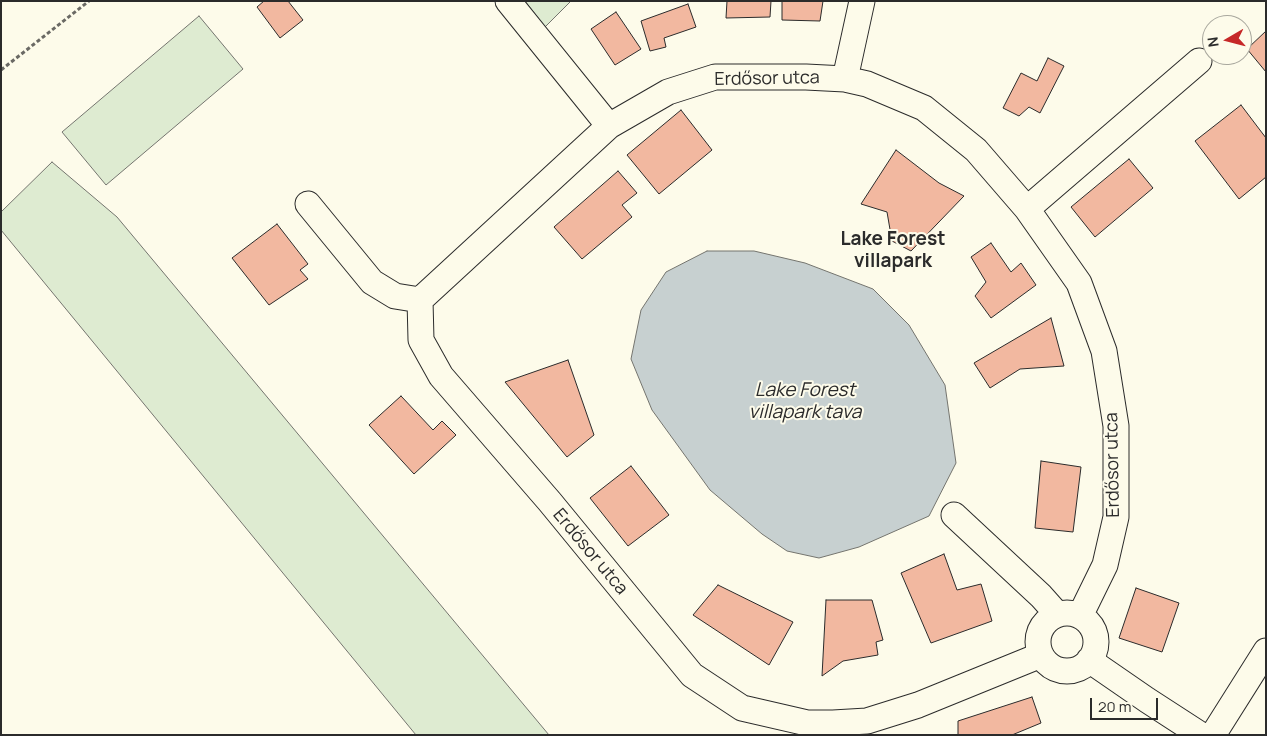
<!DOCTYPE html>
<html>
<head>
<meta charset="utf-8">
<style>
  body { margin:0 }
  #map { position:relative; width:1267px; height:736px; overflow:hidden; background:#fdfbea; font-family:Manrope,sans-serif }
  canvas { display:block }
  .frame { position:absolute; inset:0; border:2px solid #2b2b2b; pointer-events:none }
  .north { position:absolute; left:1202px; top:15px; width:50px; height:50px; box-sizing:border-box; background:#fdfbea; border:1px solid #a9a89e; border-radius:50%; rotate:262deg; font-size:14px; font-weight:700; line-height:20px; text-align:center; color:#2b2b2b }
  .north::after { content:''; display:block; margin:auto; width:18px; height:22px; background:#c62828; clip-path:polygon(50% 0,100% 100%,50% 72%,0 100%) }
  .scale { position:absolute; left:1090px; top:698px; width:68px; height:22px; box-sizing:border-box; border:2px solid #2b2b2b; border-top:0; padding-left:6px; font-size:15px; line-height:18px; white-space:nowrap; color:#2b2b2b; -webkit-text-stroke:4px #fdfbea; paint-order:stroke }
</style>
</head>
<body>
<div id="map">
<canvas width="1267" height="736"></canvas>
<div class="frame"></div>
<div class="north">N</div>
<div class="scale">20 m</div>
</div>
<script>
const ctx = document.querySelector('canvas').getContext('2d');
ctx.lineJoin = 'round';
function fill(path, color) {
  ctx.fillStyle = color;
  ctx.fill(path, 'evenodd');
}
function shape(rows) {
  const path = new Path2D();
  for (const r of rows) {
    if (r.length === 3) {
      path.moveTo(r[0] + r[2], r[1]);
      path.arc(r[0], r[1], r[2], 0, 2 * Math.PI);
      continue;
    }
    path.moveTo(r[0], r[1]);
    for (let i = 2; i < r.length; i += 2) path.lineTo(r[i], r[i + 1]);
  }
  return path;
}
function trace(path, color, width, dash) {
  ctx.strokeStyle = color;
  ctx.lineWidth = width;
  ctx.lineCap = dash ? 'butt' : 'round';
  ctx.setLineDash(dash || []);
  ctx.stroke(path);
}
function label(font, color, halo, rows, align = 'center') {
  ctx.font = font + ' Manrope,sans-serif';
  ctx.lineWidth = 4;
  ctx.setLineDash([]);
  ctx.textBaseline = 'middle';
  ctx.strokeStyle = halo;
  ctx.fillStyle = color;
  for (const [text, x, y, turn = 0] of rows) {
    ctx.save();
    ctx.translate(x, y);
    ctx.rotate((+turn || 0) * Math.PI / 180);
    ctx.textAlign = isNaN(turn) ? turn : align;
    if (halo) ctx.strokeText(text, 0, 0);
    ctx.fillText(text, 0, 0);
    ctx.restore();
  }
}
const green = shape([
  [525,1,571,1,545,27,525,1],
  [199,16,243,69,106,185,62,132,199,16],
  [52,162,117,217,549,735,416,735,1,230,1,212,52,162]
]);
fill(green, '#deebd1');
trace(green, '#74746e', 1);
const water = shape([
  [707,251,754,251,805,263,873,289,909,325,945,385,956,463,929,516,859,547,819,558,787,551,762,534,710,490,652,410,631,359,641,310,666,272,707,251]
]);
fill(water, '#c7d0d0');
trace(water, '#74746e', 1);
const building = shape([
  [264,1,288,1,303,20,280,38,257,7,264,1],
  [727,1,771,1,770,17,726,18,727,1],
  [782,1,823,1,820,21,782,20,782,1],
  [688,4,696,27,664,38,666,47,650,51,641,21,688,4],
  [616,12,641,49,615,65,591,29,616,12],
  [1266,31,1266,72,1247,49,1266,31],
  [1048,58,1064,66,1040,113,1029,107,1019,116,1003,108,1021,73,1037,81,1048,58],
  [1241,105,1266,138,1266,177,1239,199,1195,141,1241,105],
  [681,110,712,150,659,194,627,155,681,110],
  [896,150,939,183,964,196,911,251,892,241,887,212,861,204,896,150],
  [1129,159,1153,188,1095,237,1071,207,1129,159],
  [618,171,637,193,622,205,632,217,582,259,554,227,618,171],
  [277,224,308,264,300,270,308,279,269,305,232,258,277,224],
  [991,243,1011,272,1021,263,1036,285,991,318,975,296,986,282,971,257,991,243],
  [1051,318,1064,366,1020,369,990,388,974,363,1051,318],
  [568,360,594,435,567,457,505,382,568,360],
  [401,396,433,430,442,421,456,435,414,474,369,425,401,396],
  [1041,461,1081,467,1073,532,1035,528,1041,461],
  [631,466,669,515,628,546,590,498,631,466],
  [944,554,957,590,981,584,992,621,931,643,901,573,944,554],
  [718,585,793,622,769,665,693,615,718,585],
  [1136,588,1179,603,1162,652,1119,638,1136,588],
  [826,600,872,600,883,640,876,642,878,655,843,661,822,676,826,600],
  [1032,697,1041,723,1012,735,958,735,958,721,1032,697]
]);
fill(building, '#f2b8a0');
trace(building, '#2b2b2b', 1);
const minor = shape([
  [508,1,609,126],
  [845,79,862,1],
  [308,204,372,282,395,296,420,300],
  [1027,209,1199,61],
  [954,515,1041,596,1057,614],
  [1067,642,29],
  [1041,655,918,705,867,721,833,723,807,723,742,708,692,675,550,502,441,376,421,340,420,300,609,126,668,92,715,77,806,77,845,79,867,84,924,108,976,150,1027,209,1079,283,1104,351,1116,426,1116,517,1105,565,1080,616],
  [1089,660,1147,700,1201,735],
  [1213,735,1266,651]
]);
trace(minor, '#2b2b2b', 27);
trace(shape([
  [1,70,89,1]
]), '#6a6964', 3, [4, 2.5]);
trace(minor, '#fdfbea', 25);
label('18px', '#2b2b2b', '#fdfbea', [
  ["Erdősor utca",767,79,-1],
  ["Erdősor utca",1113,465,-91],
  ["Erdősor utca",590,552,50]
]);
label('bold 19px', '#2b2b2b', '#fdfbea', [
  ["Lake Forest",893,240],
  ["villapark",893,262]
]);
label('italic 19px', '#2b2b2b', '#fdfbea', [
  ["Lake Forest",805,391],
  ["villapark tava",805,413]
]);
</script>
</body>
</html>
